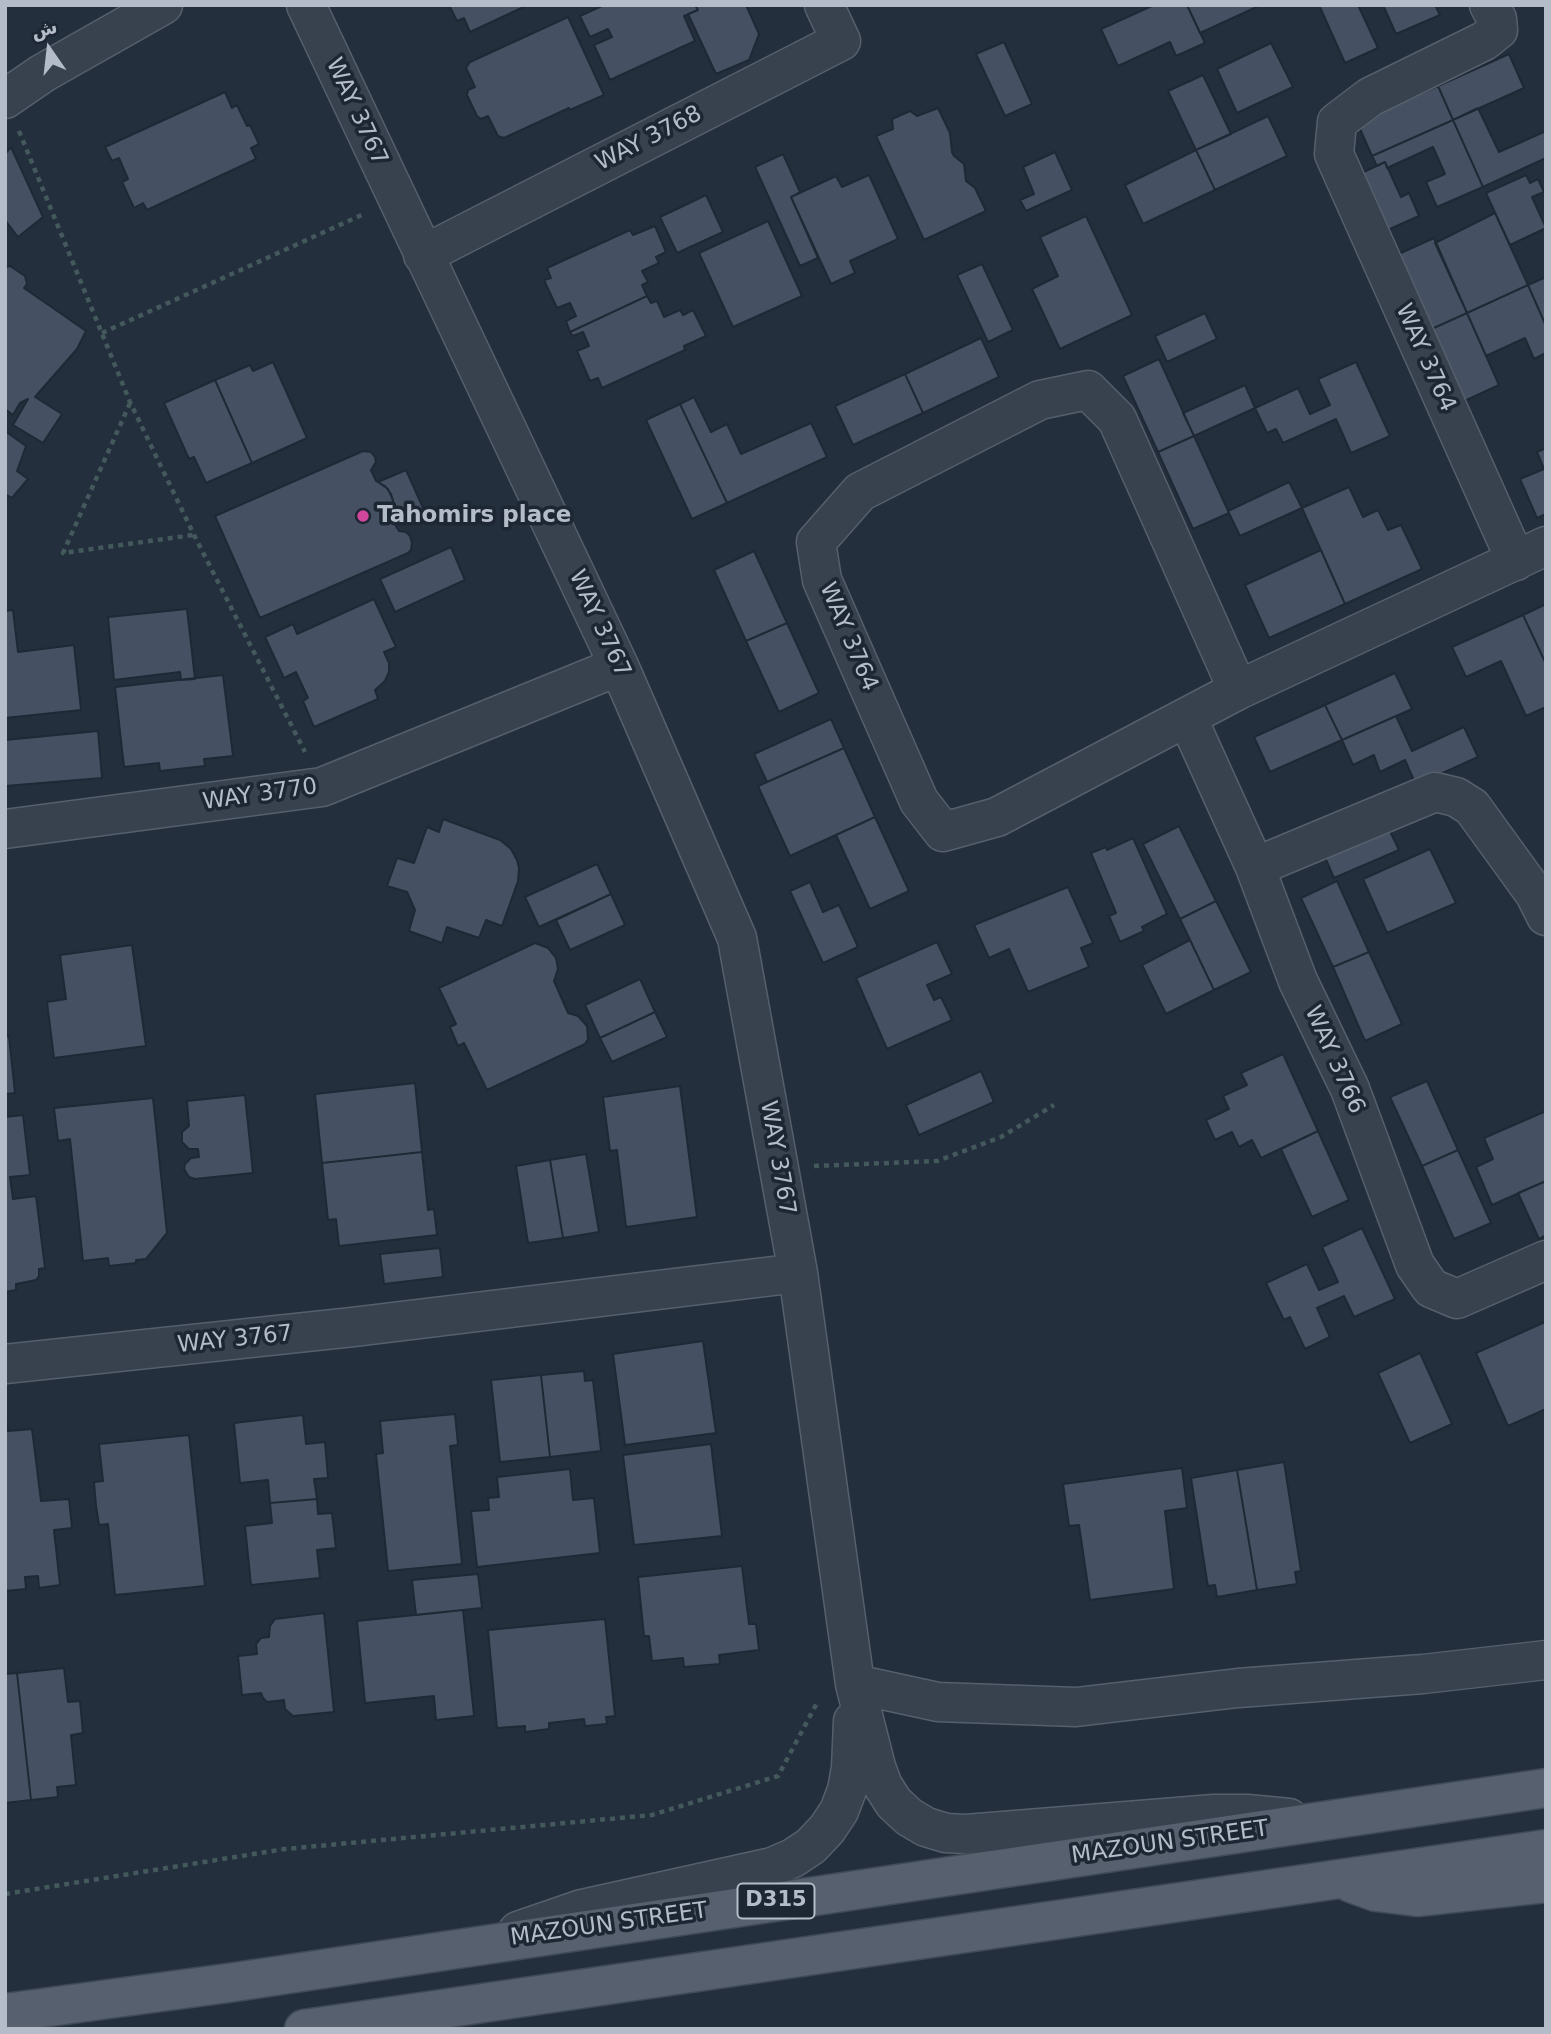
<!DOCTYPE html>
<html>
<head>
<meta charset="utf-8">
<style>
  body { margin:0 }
  #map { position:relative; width:1551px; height:2034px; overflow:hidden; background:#242f3e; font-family:"DejaVu Sans",Vazirmatn,sans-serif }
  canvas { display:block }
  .frame { position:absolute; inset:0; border:7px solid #b4bcc9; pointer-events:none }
  .north { position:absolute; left:14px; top:14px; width:70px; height:70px; -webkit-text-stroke:5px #1d2633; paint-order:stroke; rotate:346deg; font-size:19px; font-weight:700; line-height:28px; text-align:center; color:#b4bcc9 }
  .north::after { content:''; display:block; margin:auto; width:24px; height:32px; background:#b4bcc9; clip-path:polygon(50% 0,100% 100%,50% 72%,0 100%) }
</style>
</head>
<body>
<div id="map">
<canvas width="1551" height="2034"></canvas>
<div class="frame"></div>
<div class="north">ش</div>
</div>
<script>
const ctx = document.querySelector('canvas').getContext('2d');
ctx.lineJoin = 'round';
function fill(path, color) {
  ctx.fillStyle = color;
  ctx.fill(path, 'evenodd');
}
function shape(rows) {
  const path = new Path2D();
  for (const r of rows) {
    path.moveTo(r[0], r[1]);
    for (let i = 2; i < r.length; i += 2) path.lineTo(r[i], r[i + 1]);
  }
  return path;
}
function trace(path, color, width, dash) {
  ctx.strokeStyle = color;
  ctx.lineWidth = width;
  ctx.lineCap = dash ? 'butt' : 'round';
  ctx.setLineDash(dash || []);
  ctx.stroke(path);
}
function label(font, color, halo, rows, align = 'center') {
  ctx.font = font + ' "DejaVu Sans",sans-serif';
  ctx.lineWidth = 7;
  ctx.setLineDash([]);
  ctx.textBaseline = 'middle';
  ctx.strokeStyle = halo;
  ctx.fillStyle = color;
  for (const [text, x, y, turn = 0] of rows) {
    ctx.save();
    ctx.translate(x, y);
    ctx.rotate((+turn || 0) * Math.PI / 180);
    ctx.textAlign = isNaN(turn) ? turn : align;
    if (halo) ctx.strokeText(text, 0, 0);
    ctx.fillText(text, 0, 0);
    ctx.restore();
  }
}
const building = shape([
  [449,5,528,5,470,32,464,18,457,21,449,5],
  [604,5,695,5,698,10,684,16,695,41,610,80,594,45,612,37,608,29,590,37,580,16,604,5],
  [695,5,746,5,759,34,749,60,716,74,688,14,698,10,695,5],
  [1154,5,1187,5,1205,43,1176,56,1170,42,1118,66,1101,29,1154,5],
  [1187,5,1261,5,1200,33,1187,5],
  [1319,5,1358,5,1378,48,1345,63,1319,5],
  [1383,5,1435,5,1440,15,1396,34,1383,5],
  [568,17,604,95,570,110,569,108,504,138,498,136,488,116,481,119,477,116,467,95,468,90,475,87,466,68,470,62,568,17],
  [1004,42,1032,104,1005,116,976,54,1004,42],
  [1271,43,1293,87,1237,113,1217,69,1271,43],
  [1509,54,1524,88,1453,120,1438,86,1509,54],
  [1203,75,1231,134,1196,150,1168,91,1203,75],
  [1438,86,1453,120,1372,156,1357,122,1438,86],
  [225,92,232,108,237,105,247,126,250,125,259,144,251,148,256,159,147,210,143,203,134,208,122,182,128,179,119,158,112,161,105,147,225,92],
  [938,108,950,133,952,152,954,156,964,164,966,181,975,188,986,211,924,240,876,136,893,129,892,119,910,111,917,116,938,108],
  [1478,108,1499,152,1546,131,1546,158,1483,187,1453,120,1478,108],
  [1268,116,1287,156,1215,190,1196,150,1268,116],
  [1453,120,1483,187,1437,207,1426,182,1445,174,1433,147,1387,168,1385,162,1377,166,1372,156,1453,120],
  [11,147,43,217,18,237,5,220,5,154,11,147],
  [1196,150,1215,190,1143,224,1125,185,1196,150],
  [1055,152,1072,190,1026,211,1020,200,1034,194,1023,167,1055,152],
  [783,154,800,192,791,197,818,258,800,266,755,167,783,154],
  [1385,162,1401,197,1409,193,1419,216,1381,233,1355,176,1385,162],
  [869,175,898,239,850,261,855,273,831,284,791,197,836,176,842,187,869,175],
  [1526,175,1530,183,1538,179,1544,192,1532,197,1546,228,1510,245,1486,193,1526,175],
  [706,195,723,232,677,253,660,217,706,195],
  [1495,213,1528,285,1467,313,1435,243,1495,213],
  [1086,216,1132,315,1060,349,1032,289,1058,276,1040,237,1086,216],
  [768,221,802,296,733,327,699,253,768,221],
  [655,226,666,252,656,257,659,263,642,271,648,282,642,285,647,296,570,332,566,321,576,316,570,303,557,308,544,280,551,278,547,268,630,230,633,235,655,226],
  [1434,238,1467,313,1425,332,1392,257,1434,238],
  [982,264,1013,330,988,342,957,275,982,264],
  [10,266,25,276,27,284,24,288,86,331,77,349,35,397,62,414,43,443,13,425,28,399,20,403,13,415,5,409,5,267,10,266],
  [1546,277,1546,326,1528,285,1546,277],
  [1528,285,1546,326,1546,353,1534,359,1525,338,1486,356,1467,313,1528,285],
  [647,296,651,303,657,301,664,317,680,310,683,315,693,310,706,336,684,346,685,350,602,388,598,378,590,381,577,351,589,346,583,332,573,336,570,332,647,296],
  [1205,313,1217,339,1167,362,1155,336,1205,313],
  [1467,313,1499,385,1458,404,1425,332,1467,313],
  [981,338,999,377,923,413,905,374,981,338],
  [1159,359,1194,436,1158,452,1123,376,1159,359],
  [273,362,307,438,252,463,215,380,250,365,253,371,273,362],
  [1356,362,1390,436,1351,453,1336,419,1283,443,1276,429,1267,433,1255,408,1298,388,1310,414,1330,405,1318,379,1356,362],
  [905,374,923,413,853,445,835,406,905,374],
  [215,380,252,463,206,483,194,457,189,459,164,403,215,380],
  [1245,385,1255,408,1194,436,1183,413,1245,385],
  [694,397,711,432,727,424,741,454,811,423,827,457,727,503,680,404,694,397],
  [680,404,727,503,692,519,646,420,680,404],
  [5,431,26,446,17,471,28,479,12,498,5,494,5,431],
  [1194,436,1229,513,1193,529,1158,452,1194,436],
  [1546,448,1546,514,1537,518,1520,479,1544,469,1537,452,1546,448],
  [363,451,371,452,375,457,376,462,371,470,376,481,385,486,391,494,394,505,392,517,394,523,399,531,406,532,410,536,412,543,411,550,408,553,260,618,215,516,363,451],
  [406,470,424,510,394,523,392,517,393,500,388,489,378,482,406,470],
  [1289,482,1302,508,1240,536,1228,511,1289,482],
  [1349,487,1363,517,1378,510,1388,530,1401,525,1422,569,1345,604,1302,508,1349,487],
  [451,547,465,580,395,612,380,579,451,547],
  [1321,550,1345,604,1269,638,1245,585,1321,550],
  [754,551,787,623,746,641,714,570,754,551],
  [374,599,396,647,384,652,389,663,389,672,385,681,375,690,378,699,314,727,303,701,308,698,296,672,284,678,265,637,293,624,297,634,374,599],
  [1546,604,1546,664,1523,615,1546,604],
  [187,609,195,679,181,680,180,672,114,680,108,617,187,609],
  [13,610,18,652,74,645,81,710,5,718,5,611,13,610],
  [1523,615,1546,664,1546,707,1526,716,1501,661,1466,677,1452,647,1523,615],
  [787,623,819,693,779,712,746,641,787,623],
  [1395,673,1412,709,1342,740,1325,705,1395,673],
  [223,675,233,756,204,759,205,766,160,771,159,763,124,767,115,687,223,675],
  [1325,705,1342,740,1270,772,1254,737,1325,705],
  [1396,716,1412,751,1464,727,1478,757,1416,785,1405,760,1380,772,1374,755,1353,765,1342,740,1396,716],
  [831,719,844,748,767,782,754,754,831,719],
  [98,731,102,778,5,786,5,740,98,731],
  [844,748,875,817,790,856,758,786,844,748],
  [875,817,909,891,870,909,836,835,875,817],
  [443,819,500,840,511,849,517,860,519,868,518,881,502,926,486,920,479,938,447,927,442,943,409,931,415,910,407,892,387,886,397,858,414,863,427,827,439,832,443,819],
  [1387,825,1399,850,1334,878,1324,855,1387,825],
  [1179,826,1216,901,1180,919,1143,844,1179,826],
  [1133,838,1167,914,1142,927,1144,931,1120,942,1109,916,1116,913,1091,853,1106,847,1107,850,1133,838],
  [1430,849,1456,903,1387,933,1363,879,1430,849],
  [597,864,611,894,539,927,525,897,597,864],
  [1337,881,1369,952,1333,967,1301,898,1337,881],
  [810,882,823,912,839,905,858,947,823,963,790,891,810,882],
  [1068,887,1093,943,1081,948,1089,967,1028,992,1009,949,989,958,974,925,1068,887],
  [611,894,625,925,570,950,556,920,611,894],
  [1216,901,1251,972,1214,990,1180,919,1216,901],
  [1190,940,1214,990,1166,1014,1142,965,1190,940],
  [937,942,952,974,927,985,934,1000,941,997,952,1020,887,1049,856,978,937,942],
  [535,943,548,948,556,958,558,969,554,981,568,1013,578,1016,587,1026,588,1039,585,1044,487,1090,464,1043,458,1046,450,1027,456,1024,439,988,535,943],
  [132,945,146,1046,54,1058,47,1002,66,999,60,955,132,945],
  [1369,952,1402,1024,1365,1041,1333,967,1369,952],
  [640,979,655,1012,600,1038,585,1005,640,979],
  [655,1012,667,1037,612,1062,600,1038,655,1012],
  [9,1036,15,1093,5,1094,5,1037,9,1036],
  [1283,1054,1318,1131,1261,1158,1252,1140,1239,1147,1232,1132,1215,1140,1206,1120,1229,1109,1223,1096,1247,1085,1241,1073,1283,1054],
  [981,1071,994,1102,919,1135,906,1105,981,1071],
  [1427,1081,1458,1150,1422,1166,1390,1097,1427,1081],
  [415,1083,422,1152,322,1163,315,1094,415,1083],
  [680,1086,697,1217,626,1227,617,1150,610,1151,603,1097,680,1086],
  [245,1095,253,1173,195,1179,189,1177,184,1169,185,1164,191,1158,199,1157,198,1149,189,1149,182,1142,182,1132,189,1126,187,1101,245,1095],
  [153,1098,167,1233,146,1259,136,1260,136,1263,109,1266,108,1258,83,1261,70,1139,58,1141,54,1108,153,1098],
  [1546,1111,1546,1181,1492,1205,1476,1167,1493,1159,1484,1138,1546,1111],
  [23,1115,30,1175,10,1177,13,1199,36,1196,45,1268,39,1269,39,1276,36,1280,16,1284,16,1290,5,1292,5,1117,23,1115],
  [1318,1131,1349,1200,1312,1217,1281,1149,1318,1131],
  [1458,1150,1491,1223,1454,1239,1422,1166,1458,1150],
  [422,1152,428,1210,434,1209,437,1235,339,1246,336,1219,328,1220,322,1163,422,1152],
  [586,1154,599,1232,563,1238,550,1160,586,1154],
  [550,1160,563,1238,528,1243,516,1166,550,1160],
  [1546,1181,1546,1235,1539,1239,1518,1193,1546,1181],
  [1362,1228,1395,1299,1354,1317,1344,1296,1317,1308,1330,1337,1305,1349,1290,1317,1284,1320,1266,1283,1307,1264,1319,1290,1338,1282,1322,1247,1362,1228],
  [440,1248,443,1277,384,1284,380,1254,440,1248],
  [1545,1322,1546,1409,1508,1426,1476,1353,1545,1322],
  [703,1341,716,1433,625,1445,613,1354,703,1341],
  [1420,1353,1452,1424,1410,1443,1378,1373,1420,1353],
  [584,1371,585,1381,593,1380,601,1451,550,1457,541,1375,584,1371],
  [541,1375,550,1457,500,1462,491,1380,541,1375],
  [455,1414,458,1445,450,1446,462,1564,388,1571,376,1454,383,1453,380,1421,455,1414],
  [303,1415,306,1444,325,1442,328,1478,314,1479,317,1499,270,1503,268,1480,240,1483,234,1423,303,1415],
  [5,1424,7,1424,8,1431,32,1429,41,1501,69,1499,72,1528,54,1530,60,1585,39,1588,38,1576,25,1577,26,1589,5,1591,5,1424],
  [189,1435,205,1586,115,1595,108,1524,99,1525,96,1506,94,1482,103,1481,99,1444,189,1435],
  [711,1444,722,1536,634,1545,623,1455,711,1444],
  [1284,1462,1301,1571,1295,1572,1297,1584,1257,1590,1237,1470,1284,1462],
  [1182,1468,1187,1508,1165,1511,1174,1589,1090,1600,1079,1525,1069,1526,1063,1484,1182,1468],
  [570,1469,573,1500,594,1498,600,1553,477,1567,471,1511,489,1510,488,1498,499,1497,497,1477,570,1469],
  [1237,1470,1257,1590,1217,1597,1215,1585,1208,1586,1207,1581,1191,1478,1237,1470],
  [317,1499,318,1514,332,1513,336,1548,317,1550,320,1578,251,1585,245,1526,272,1523,270,1503,317,1499],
  [742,1566,749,1624,756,1624,759,1650,719,1655,720,1664,684,1667,683,1658,652,1661,649,1636,644,1636,638,1577,742,1566],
  [478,1574,482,1608,416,1615,412,1580,478,1574],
  [463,1610,474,1716,436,1720,434,1696,365,1703,357,1621,463,1610],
  [324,1613,334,1712,293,1716,285,1709,284,1700,267,1702,263,1698,261,1693,242,1695,238,1656,257,1654,256,1644,261,1638,269,1637,270,1626,275,1619,324,1613],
  [605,1619,615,1716,606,1717,607,1724,585,1726,584,1719,549,1723,549,1729,525,1732,525,1726,497,1728,488,1630,605,1619],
  [64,1668,68,1702,80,1701,83,1733,71,1735,76,1785,57,1787,58,1797,31,1800,17,1673,64,1668],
  [17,1673,31,1800,5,1803,5,1674,17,1673]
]);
fill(building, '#455162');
trace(building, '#1f2835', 2);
const minor = shape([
  [306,5,619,666,737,938,798,1273,855,1684,876,1767,883,1786,894,1803,909,1817,926,1827,946,1833,966,1834,1214,1814,1247,1814,1289,1818],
  [1489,5,1497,19,1498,30,1484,41,1370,97,1337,122,1334,154,1516,561],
  [5,99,43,73,163,5],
  [423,255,841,41,824,5],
  [1238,690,1117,419,1088,390,1040,400,860,492,816,542,822,580,919,801,943,832,997,817,1238,690,1546,546],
  [1187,717,1255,867,1298,981,1350,1089,1415,1265,1431,1288,1457,1299,1546,1260],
  [5,829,322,787,619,666],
  [1255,867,1435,792,1456,797,1472,807,1535,894,1546,916],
  [5,1364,353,1327,798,1273],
  [855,1684,938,1702,1076,1707,1238,1688,1423,1674,1546,1660],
  [518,1931,582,1909,772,1867,793,1858,811,1846,827,1829,839,1811,847,1790,851,1768,853,1721]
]);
const major = shape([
  [1351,1883,1376,1892,1417,1897,1546,1883],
  [5,2013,228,1983,1546,1788],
  [304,2029,1546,1849]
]);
trace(minor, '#565f6c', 41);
trace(major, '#414a57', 41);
trace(shape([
  [19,131,130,402,194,535,305,752],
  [102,333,366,213],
  [130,403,63,553,193,535],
  [814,1166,937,1161,1001,1137,1054,1105],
  [5,1894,285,1849,652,1815,778,1776,817,1703]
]), '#44595c', 4.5, [5, 5]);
trace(minor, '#38414e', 38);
trace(major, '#56606e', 38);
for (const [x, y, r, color] of [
  [363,516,7,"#d1479c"]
]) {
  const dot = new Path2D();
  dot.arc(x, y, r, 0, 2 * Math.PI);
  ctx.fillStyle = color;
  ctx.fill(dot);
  trace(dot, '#1d2633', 2.5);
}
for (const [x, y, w] of [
  [776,1901,77]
]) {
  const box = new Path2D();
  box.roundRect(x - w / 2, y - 17.5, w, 35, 5);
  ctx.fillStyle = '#1d2633';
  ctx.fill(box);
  trace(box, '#b4bcc9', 2);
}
label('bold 21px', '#b4bcc9', null, [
  ["D315",776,1901]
]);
label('23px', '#b4bcc9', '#1d2633', [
  ["WAY 3767",356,112,65],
  ["WAY 3768",649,139,-27],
  ["WAY 3764",1425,358,66],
  ["WAY 3767",599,624,65],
  ["WAY 3764",848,637,67],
  ["WAY 3770",260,795,-8],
  ["WAY 3766",1334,1060,66],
  ["WAY 3767",777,1158,80],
  ["WAY 3767",235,1340,-6],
  ["MAZOUN STREET",1170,1843,-8],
  ["MAZOUN STREET",609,1925,-8]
]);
label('bold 23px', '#b4bcc9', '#1d2633', [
  ["Tahomirs place",377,516]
], 'left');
</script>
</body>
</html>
